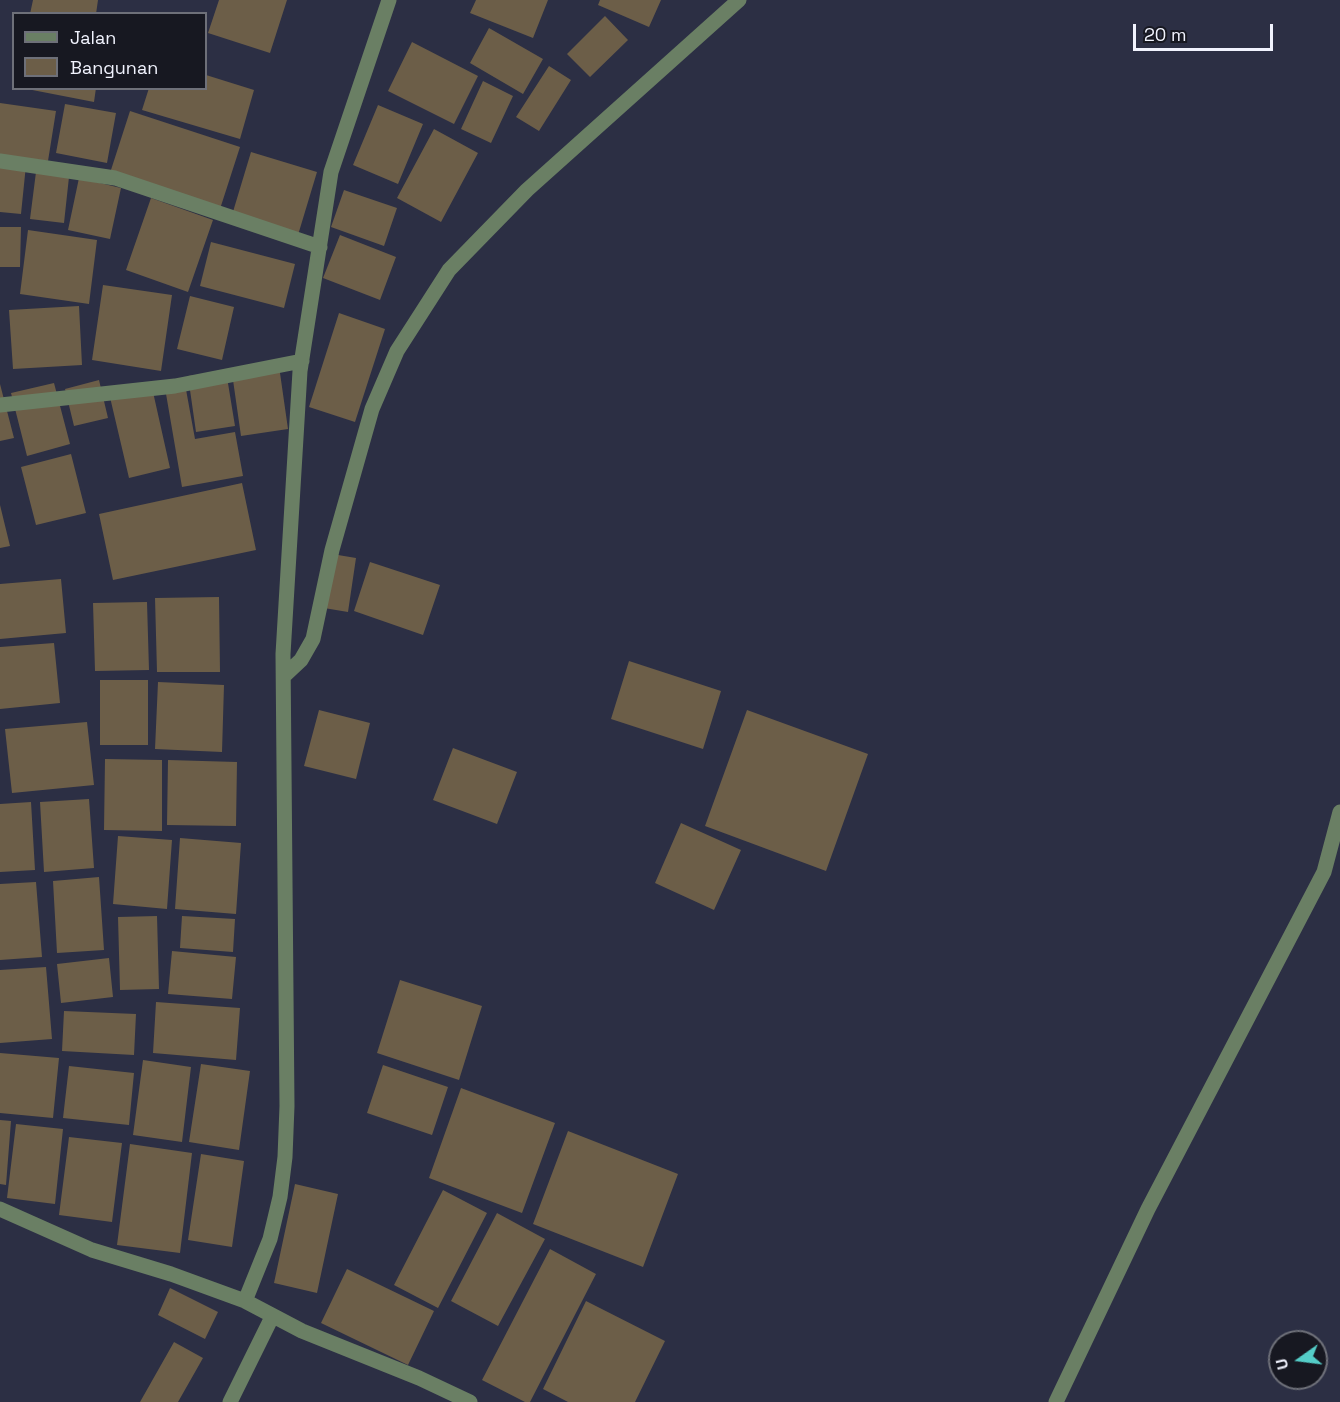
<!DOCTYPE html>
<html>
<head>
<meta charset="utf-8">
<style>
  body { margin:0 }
  #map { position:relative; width:1340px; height:1402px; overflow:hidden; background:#2c2f44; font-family:"Space Grotesk",sans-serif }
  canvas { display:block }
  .legend { position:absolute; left:12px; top:12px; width:195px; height:78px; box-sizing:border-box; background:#171821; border:2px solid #6e7079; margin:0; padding:8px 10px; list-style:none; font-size:18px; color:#f1f3fe }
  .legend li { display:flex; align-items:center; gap:12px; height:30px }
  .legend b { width:30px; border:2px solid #6e7079 }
  .north { position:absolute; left:1268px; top:1330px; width:60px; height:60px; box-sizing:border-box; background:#171821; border:2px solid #6e7079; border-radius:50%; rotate:256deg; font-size:16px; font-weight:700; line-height:24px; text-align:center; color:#f1f3fe }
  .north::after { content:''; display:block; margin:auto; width:21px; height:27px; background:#54cdc8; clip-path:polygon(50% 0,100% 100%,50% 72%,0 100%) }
  .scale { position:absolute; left:1133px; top:24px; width:140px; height:27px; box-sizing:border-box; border:3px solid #f1f3fe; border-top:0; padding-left:8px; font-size:18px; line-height:21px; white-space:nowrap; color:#f1f3fe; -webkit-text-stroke:4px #171821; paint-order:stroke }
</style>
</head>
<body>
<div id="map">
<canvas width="1340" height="1402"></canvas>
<ul class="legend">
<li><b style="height:8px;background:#6a7f64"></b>Jalan</li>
<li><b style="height:16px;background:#6c5e48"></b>Bangunan</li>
</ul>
<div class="north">U</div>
<div class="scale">20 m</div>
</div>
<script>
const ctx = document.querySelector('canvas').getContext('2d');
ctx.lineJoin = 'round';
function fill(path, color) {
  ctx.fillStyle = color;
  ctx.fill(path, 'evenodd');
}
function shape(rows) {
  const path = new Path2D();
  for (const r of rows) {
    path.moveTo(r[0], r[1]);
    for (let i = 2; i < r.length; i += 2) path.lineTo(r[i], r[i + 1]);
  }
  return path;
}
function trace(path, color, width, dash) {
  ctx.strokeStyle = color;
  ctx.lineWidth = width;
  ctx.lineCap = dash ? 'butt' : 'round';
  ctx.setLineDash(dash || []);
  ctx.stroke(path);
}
fill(shape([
  [33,0,98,0,96,14,30,14],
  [219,0,287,0,270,53,208,33],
  [476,0,548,0,533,38,470,13],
  [600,0,661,0,649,27,598,5],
  [605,16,628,40,590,77,567,54],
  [489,28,543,59,523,94,470,63],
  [412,42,478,76,454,124,388,91],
  [549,66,571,80,539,131,516,117],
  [206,75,254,90,240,139,142,110,149,88,206,88],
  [483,81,513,96,491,143,461,129],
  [22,88,96,88,94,102],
  [0,103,56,111,48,161,0,155],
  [65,104,116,113,107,163,56,153],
  [378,105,423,124,398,184,353,165],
  [130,111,240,147,220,209,110,173],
  [434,129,478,153,441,222,397,198],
  [251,152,317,172,298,235,232,215],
  [0,162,26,165,21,214,0,212],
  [36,172,69,177,64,223,30,219],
  [79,178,121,188,110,239,68,230],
  [344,190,397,208,384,246,331,227],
  [151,198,213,220,188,292,126,270],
  [0,227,21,227,20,267,0,267],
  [28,230,97,240,89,304,20,294],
  [340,235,396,257,380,300,323,278],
  [211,242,295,264,284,308,200,286],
  [103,285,172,295,161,371,92,360],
  [190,296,234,307,222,360,177,349],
  [79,306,82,365,13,369,9,310],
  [339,313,385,329,355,422,309,407],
  [279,366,288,429,241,436,232,373],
  [226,371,235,426,196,432,188,376],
  [99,380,108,418,74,426,65,389],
  [54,383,70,444,27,456,11,393],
  [151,383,170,468,129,478,109,393],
  [0,384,14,438,0,441],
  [185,384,195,439,235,432,243,476,182,487,165,388],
  [71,454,86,513,36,525,21,467],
  [242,483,256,550,113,580,99,514],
  [0,505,10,546,0,548],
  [326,553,356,558,348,612,318,607],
  [370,562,440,585,423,635,354,611],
  [61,579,66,633,0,639,0,584],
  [219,597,220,672,157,672,155,598],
  [147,602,149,670,95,671,93,603],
  [54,643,60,703,0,709,0,647],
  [629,661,721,691,703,749,611,719],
  [100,680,148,680,148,745,100,745],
  [158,682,224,685,222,752,155,749],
  [319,710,370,723,356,779,304,766],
  [747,710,868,754,826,871,705,826],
  [87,722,94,785,12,793,5,729],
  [453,748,517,772,497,824,433,800],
  [105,759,162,760,162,831,104,830],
  [168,760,237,762,236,826,167,825],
  [89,799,94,868,44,872,40,802],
  [31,802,35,870,0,872,0,804],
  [681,823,741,850,714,910,655,883],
  [118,836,172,840,167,909,113,904],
  [180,838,241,843,236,914,175,909],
  [99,877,104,950,57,953,53,881],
  [36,882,42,957,0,960,0,884],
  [157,916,159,989,120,990,118,917],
  [182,916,235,919,233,952,180,948],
  [172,951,236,957,232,999,168,994],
  [109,958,113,997,61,1003,57,964],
  [46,967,52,1039,0,1043,0,970],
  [400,980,482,1006,459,1080,377,1053],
  [156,1002,240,1008,236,1060,153,1053],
  [64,1011,136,1014,134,1055,62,1051],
  [0,1053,59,1058,53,1118,0,1113],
  [143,1060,191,1067,182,1142,133,1135],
  [201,1064,250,1071,239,1150,189,1142],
  [383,1065,448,1087,432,1135,367,1113],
  [69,1066,134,1073,129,1125,63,1118],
  [461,1088,555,1123,522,1213,429,1178],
  [0,1120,11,1121,6,1185,0,1184],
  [16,1124,63,1129,55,1204,7,1198],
  [568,1131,678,1174,643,1267,533,1224],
  [69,1137,122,1143,112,1222,59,1215],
  [130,1144,192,1153,180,1253,117,1245],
  [201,1154,244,1161,232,1247,188,1240],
  [295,1184,338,1194,317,1293,274,1283],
  [443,1190,487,1213,438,1308,394,1285],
  [497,1213,545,1239,498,1326,451,1301],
  [550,1249,596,1274,530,1402,525,1402,482,1380],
  [347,1269,434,1311,408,1365,321,1323],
  [170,1288,218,1312,205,1339,158,1315],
  [586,1301,665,1341,635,1402,568,1402,543,1389],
  [174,1342,203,1358,178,1402,140,1402]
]), '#6c5e48');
trace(shape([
  [0,161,115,178,320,247],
  [0,405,175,386,302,361],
  [285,675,301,660,313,639,332,550,372,409,397,351,449,270,527,190,739,0],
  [0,1209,92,1250,171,1274,245,1301,302,1331,419,1378,470,1402],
  [245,1301,270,1239,280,1197,285,1157,287,1106,283,654,300,371,331,172,389,0],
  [230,1402,272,1317],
  [1056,1402,1148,1209,1324,872,1340,812]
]), '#6a7f64', 15);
</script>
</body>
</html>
